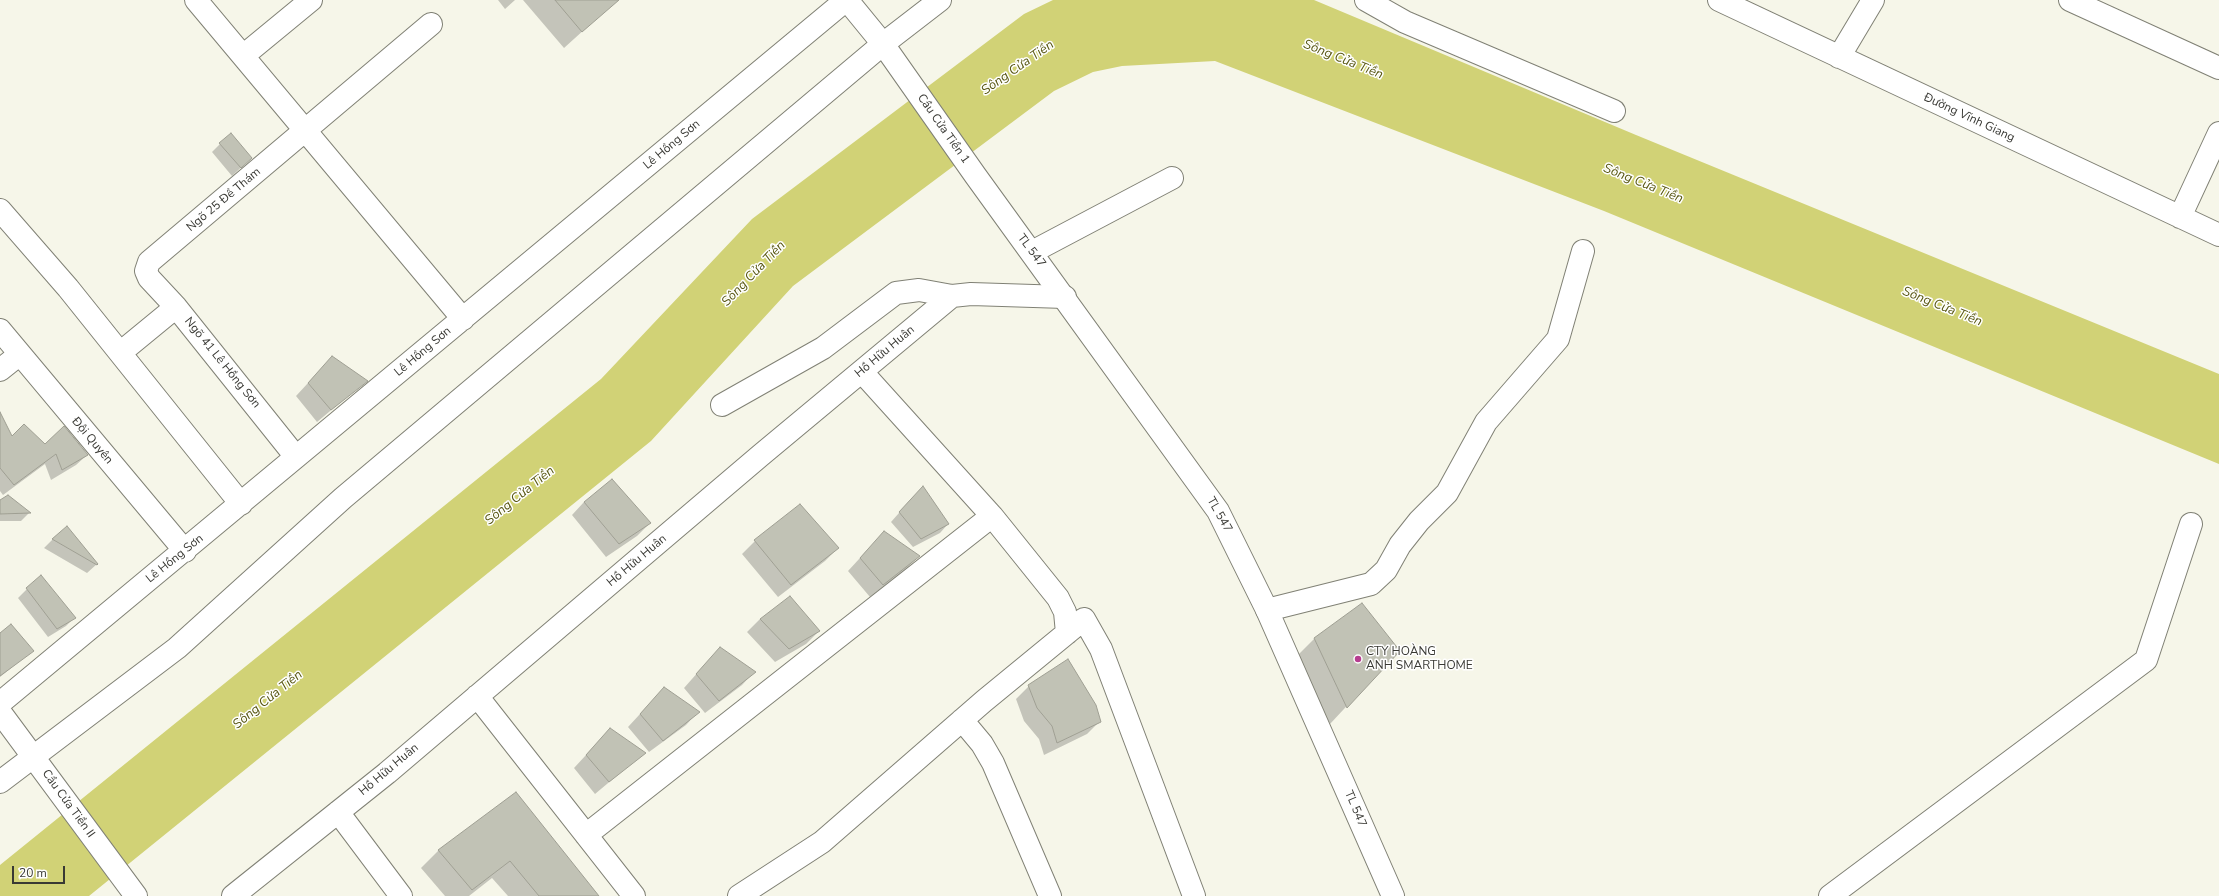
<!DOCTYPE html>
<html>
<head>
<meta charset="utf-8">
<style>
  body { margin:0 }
  #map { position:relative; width:2219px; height:896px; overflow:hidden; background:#f6f6e9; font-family:"Nunito Sans",sans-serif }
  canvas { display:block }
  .scale { position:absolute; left:12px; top:866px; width:53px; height:18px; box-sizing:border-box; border:2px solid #393934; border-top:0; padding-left:5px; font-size:12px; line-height:14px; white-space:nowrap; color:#393934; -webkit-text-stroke:3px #fff; paint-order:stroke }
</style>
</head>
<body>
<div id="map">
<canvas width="2219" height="896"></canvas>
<div class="scale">20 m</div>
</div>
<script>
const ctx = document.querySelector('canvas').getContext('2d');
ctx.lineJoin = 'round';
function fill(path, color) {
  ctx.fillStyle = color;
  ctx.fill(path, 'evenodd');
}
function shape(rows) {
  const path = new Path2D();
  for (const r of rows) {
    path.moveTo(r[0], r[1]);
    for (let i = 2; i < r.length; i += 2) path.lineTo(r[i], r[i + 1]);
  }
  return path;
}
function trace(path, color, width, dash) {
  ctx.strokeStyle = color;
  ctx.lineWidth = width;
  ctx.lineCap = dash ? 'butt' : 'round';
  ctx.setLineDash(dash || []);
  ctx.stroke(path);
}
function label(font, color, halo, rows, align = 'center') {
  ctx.font = font + ' "Nunito Sans",sans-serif';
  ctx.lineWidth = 3;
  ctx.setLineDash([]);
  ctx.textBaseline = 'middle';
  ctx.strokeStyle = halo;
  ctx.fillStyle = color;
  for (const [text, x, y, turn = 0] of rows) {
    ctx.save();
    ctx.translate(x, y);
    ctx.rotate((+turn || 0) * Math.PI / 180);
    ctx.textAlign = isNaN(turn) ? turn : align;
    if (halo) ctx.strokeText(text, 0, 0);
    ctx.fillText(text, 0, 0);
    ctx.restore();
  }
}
fill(shape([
  [1053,0,1314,0,1636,135,2219,374,2219,464,1604,211,1215,61,1122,66,1093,72,1054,91,793,286,651,441,89,896,0,896,0,865,601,379,752,219,1024,14]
]), '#d1d276');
fill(shape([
  [498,0,515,0,505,9],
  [523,0,615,0,616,1,564,48],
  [220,144,251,158,232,176,212,152],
  [332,357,366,381,317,422,296,396],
  [0,414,12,438,87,455,76,465,51,480,45,464,3,495,0,491],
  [914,496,948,524,940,533,913,547,891,522],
  [0,502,29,513,21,521,0,521],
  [584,502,650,523,637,536,606,557,572,515],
  [800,505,838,548,825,561,778,597,742,554,755,541],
  [53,539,97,564,87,573,44,548],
  [871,546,919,556,906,569,870,597,848,571],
  [27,589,74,618,66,626,48,637,18,598],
  [760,619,819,631,806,644,775,662,747,632],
  [0,633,32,651,0,677],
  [1314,639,1398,651,1330,724,1297,656],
  [707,662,754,672,742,685,705,713,684,688],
  [1029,686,1100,721,1087,734,1044,755,1039,739,1024,721,1016,699],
  [652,701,698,712,686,725,649,752,628,727],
  [610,729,644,753,595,794,574,768],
  [516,793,598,896,508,896,492,878,469,896,445,896,421,868,438,851]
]), '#0003');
const building = shape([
  [555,0,619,0,582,32,555,0],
  [231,133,252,158,241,168,219,143,231,133],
  [332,356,368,381,331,410,308,383,332,356],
  [0,412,12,436,24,424,45,444,64,426,88,455,62,470,56,454,14,485,0,468,0,412],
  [612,479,651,523,619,544,584,502,612,479],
  [923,486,949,524,921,539,899,512,923,486],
  [8,495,31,513,0,514,0,500,8,495],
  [800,504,839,548,791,585,754,540,800,504],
  [67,526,98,564,97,565,52,539,67,526],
  [884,531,920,556,883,585,860,558,884,531],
  [41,575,76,618,57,629,26,588,41,575],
  [790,596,820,631,789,649,760,619,790,596],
  [1362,603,1400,651,1347,708,1314,638,1362,603],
  [11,624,34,651,0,676,0,633,11,624],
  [720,647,756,672,719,701,696,674,720,647],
  [1068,659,1096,705,1101,722,1057,743,1052,726,1037,708,1028,685,1068,659],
  [664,687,700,712,663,741,640,714,664,687],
  [610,728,646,753,609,782,586,755,610,728],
  [516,792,599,896,539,896,510,861,472,890,438,850,516,792]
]);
fill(building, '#c1c2b5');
trace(building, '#9f9f93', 1);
const minor = shape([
  [196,0,463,319],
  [1366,0,1405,22,1614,111],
  [1719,0,2219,235],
  [2070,0,2219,68],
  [243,56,311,0],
  [1839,57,1873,0],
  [0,210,68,288,241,504],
  [2180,217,2219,133],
  [1032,252,1172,178],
  [0,330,185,551],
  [120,353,176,307],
  [0,370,20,354],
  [862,372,992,516,1058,598,1065,612,1067,633],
  [722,405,823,348,896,293,919,290,952,296],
  [296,457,176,307,149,278,146,271,149,262,431,24],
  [1267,610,1371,584,1386,570,1400,545,1419,521,1447,493,1486,422,1558,339,1583,251],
  [477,696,634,896],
  [0,703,846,0],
  [0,712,136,896],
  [962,720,982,744,993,763,1050,896],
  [0,782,177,648,343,498,883,44,940,0],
  [338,812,401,896],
  [586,835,992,516],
  [233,896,387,773,761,455,952,296,971,294,1065,297],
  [739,896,822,842,984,701,1084,619,1101,649,1194,896],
  [1830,896,2146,660,2191,524]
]);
const major = shape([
  [847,0,883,44,975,175,1218,511,1267,610,1393,896]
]);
trace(minor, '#808175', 24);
trace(major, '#808175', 24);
trace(minor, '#fff', 22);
trace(major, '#fff', 22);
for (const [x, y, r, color] of [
  [1358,659,4,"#b73d90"]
]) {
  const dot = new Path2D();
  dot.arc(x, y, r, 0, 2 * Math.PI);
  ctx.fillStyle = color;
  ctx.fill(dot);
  trace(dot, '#fff', 1.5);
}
label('12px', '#393934', '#fff', [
  ["Đường Vĩnh Giang",1969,118,25],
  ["Cầu Cửa Tiền 1",943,129,55],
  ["Lê Hồng Sơn",672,145,-40],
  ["Ngõ 25 Đề Thám",224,200,-40],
  ["TL 547",1031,251,53],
  ["Lê Hồng Sơn",423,352,-40],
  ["Hồ Hữu Huân",885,352,-40],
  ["Ngõ 41 Lê Hồng Sơn",222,363,51],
  ["Đội Quyên",92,441,50],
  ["TL 547",1219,515,60],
  ["Lê Hồng Sơn",175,559,-39],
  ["Hồ Hữu Huân",637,561,-40],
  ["Hồ Hữu Huân",389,770,-40],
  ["Cầu Cửa Tiền II",68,804,54],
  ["TL 547",1355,809,67]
]);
label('12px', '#393934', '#fff', [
  ["CTY HOÀNG",1366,652],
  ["ANH SMARTHOME",1366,666]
], 'left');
label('italic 13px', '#585712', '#fff', [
  ["Sông Cửa Tiền",1343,60,22],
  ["Sông Cửa Tiền",1018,68,-35],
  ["Sông Cửa Tiền",1643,184,22],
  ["Sông Cửa Tiền",754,274,-46],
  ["Sông Cửa Tiền",1942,307,22],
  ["Sông Cửa Tiền",520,496,-39],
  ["Sông Cửa Tiền",268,700,-39]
]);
</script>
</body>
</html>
